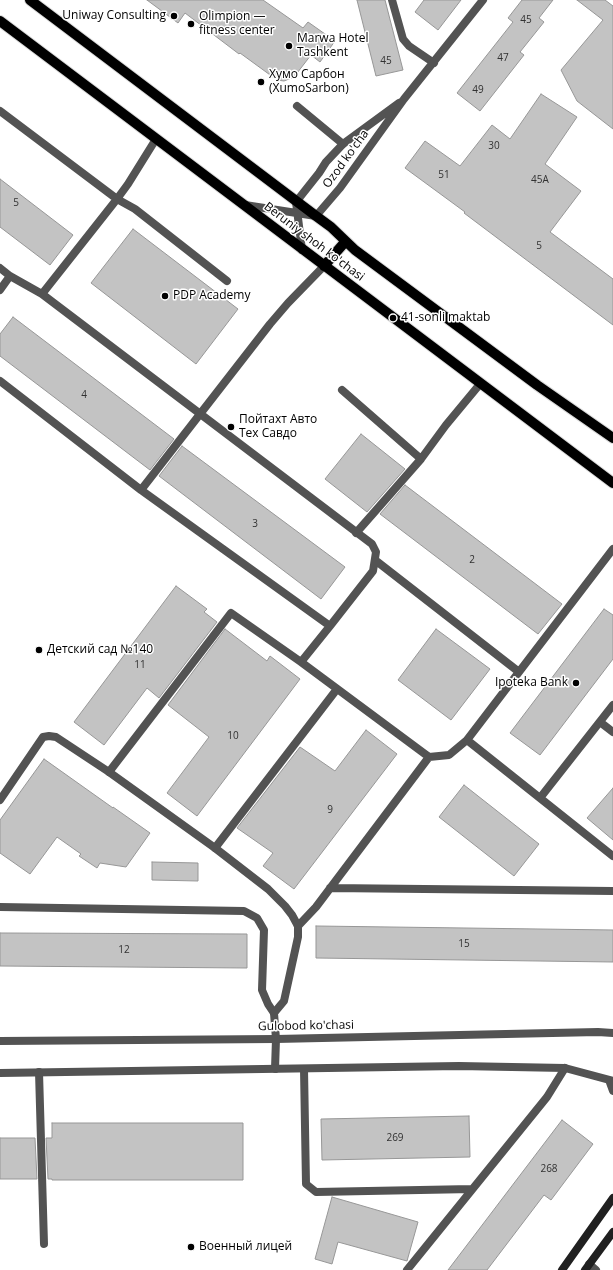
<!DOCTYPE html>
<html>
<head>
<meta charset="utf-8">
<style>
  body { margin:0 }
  canvas { display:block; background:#fff }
</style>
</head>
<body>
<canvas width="613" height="1270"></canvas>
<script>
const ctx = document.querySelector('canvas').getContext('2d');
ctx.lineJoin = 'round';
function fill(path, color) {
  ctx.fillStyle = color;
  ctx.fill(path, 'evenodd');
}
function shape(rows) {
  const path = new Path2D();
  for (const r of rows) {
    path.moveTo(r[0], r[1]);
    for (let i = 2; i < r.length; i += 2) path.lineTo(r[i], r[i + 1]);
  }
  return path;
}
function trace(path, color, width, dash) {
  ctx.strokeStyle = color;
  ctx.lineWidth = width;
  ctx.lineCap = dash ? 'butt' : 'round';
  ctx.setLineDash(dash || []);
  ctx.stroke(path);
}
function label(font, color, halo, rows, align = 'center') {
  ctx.font = font + ' "Open Sans",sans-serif';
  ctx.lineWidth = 3;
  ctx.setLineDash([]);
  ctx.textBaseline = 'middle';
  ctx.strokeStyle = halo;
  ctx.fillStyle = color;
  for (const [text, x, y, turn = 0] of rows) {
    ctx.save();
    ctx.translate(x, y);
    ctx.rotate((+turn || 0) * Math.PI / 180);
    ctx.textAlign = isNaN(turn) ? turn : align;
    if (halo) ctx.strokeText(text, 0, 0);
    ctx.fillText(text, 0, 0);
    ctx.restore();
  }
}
const building = shape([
  [147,0,263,0,303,28,308,22,335,41,320,62,311,55,294,77,284,81,277,80,240,53,239,54,185,13,178,23,147,0],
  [357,0,385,0,403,70,376,76,357,0],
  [424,0,461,0,438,30,415,12,424,0],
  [522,0,553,0,539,18,544,22,520,52,524,55,480,111,457,93,513,22,508,18,522,0],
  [577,0,605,0,613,6,613,129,577,101,561,70,603,20,577,0],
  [541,94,577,117,545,164,581,191,550,232,613,279,613,325,464,213,465,212,405,168,425,141,460,166,492,125,510,139,541,94],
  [0,179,73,235,50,265,0,227,0,179],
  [133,229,238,309,196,364,91,283,133,229],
  [13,317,174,439,150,470,0,356,0,334,13,317],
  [361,434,405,469,367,512,325,479,361,434],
  [182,446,345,567,321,599,159,476,182,446],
  [405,485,562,604,538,634,380,514,405,485],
  [176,586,207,609,204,612,217,622,159,698,147,688,104,745,74,722,176,586],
  [604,609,613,615,613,659,540,755,510,733,604,609],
  [225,629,267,661,270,656,300,679,197,816,167,793,209,737,168,705,225,629],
  [436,629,490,669,451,720,398,680,436,629],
  [366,730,397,754,294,889,263,866,273,853,237,828,300,747,335,771,366,730],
  [44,759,113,808,113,807,150,833,126,867,100,863,97,868,79,856,81,854,57,837,30,874,0,853,0,820,44,759],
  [464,785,539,844,514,876,439,817,464,785],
  [613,788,613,840,587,818,613,788],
  [152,862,198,863,198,881,152,880,152,862],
  [316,926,613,930,613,962,316,958,316,926],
  [0,933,247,934,247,968,0,966,0,933],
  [469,1116,470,1157,322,1160,321,1119,469,1116],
  [562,1120,593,1144,551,1200,544,1195,487,1270,448,1270,562,1120],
  [52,1123,243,1123,243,1180,52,1180,52,1179,48,1179,46,1138,52,1138,52,1123],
  [0,1138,35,1138,37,1179,0,1179,0,1138],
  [332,1197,418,1222,407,1261,338,1242,332,1264,315,1259,332,1197]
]);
fill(building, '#c3c3c3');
trace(building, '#979797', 1);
const primary = shape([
  [30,0,316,216,331,227,355,250,537,385,613,438],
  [0,21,613,483],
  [324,266,345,242]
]);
trace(primary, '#dbdbdb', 12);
trace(shape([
  [297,106,343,144],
  [0,111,117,199,42,294],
  [156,139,128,184,117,199,135,209,227,281],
  [0,268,10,276,42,294,372,544,376,552,373,571,330,626],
  [0,290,10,276],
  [0,381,141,490,330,626,301,662,429,757,449,755,467,740,613,856],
  [342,390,421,459],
  [141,490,270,324,288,303,324,266],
  [356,533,421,459,446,425,480,384],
  [375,560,519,672],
  [600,722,613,732],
  [467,740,613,549],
  [109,772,231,613,301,662],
  [540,798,613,705],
  [215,848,337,689],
  [330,888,613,891],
  [0,907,244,911,257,918,264,930,262,990,268,1004,274,1013],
  [298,926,316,907,429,757],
  [304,1069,306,1184,316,1192,472,1189],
  [39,1072,44,1244],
  [589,1264,596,1270],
  [407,1270,547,1097,565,1068]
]), '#535353', 8);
trace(shape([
  [392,0,403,39,409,46,434,63],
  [245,205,316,216,340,188,404,99,483,0],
  [302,250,296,202,319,173,326,162,343,144,399,103],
  [0,800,43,737,49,736,56,737,109,772,215,848,268,889,285,906,292,915,298,926,298,937,284,1001,274,1013,276,1039,275,1069]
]), '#535353', 8);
trace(shape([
  [0,1041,276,1039,598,1032,613,1033],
  [0,1073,459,1066,565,1068,613,1081],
  [609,1080,613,1091]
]), '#535353', 8);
trace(shape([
  [562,1270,613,1198],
  [585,1270,613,1232]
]), '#202020', 8);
trace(primary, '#000', 10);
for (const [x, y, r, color] of [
  [174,16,4,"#000"],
  [191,24,4,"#000"],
  [289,46,4,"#000"],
  [261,82,4,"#000"],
  [165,296,4,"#000"],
  [393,318,4,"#000"],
  [231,427,4,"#000"],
  [39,650,4,"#000"],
  [576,683,4,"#000"],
  [191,1247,4,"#000"]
]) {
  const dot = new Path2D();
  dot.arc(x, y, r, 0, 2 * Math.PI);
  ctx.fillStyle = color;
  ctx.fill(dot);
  trace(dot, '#fff', 1.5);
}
label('10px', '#313131', null, [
  ["45",526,20],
  ["47",503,58],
  ["45",386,61],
  ["49",478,90],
  ["30",494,146],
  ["51",444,175],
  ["45A",540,180],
  ["5",16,203],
  ["5",539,246],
  ["4",84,395],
  ["3",255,524],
  ["2",472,560],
  ["11",140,665],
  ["10",233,736],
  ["9",330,810],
  ["15",464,944],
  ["12",124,950],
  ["269",395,1138],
  ["268",549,1169]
]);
label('12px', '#000', '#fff', [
  ["Uniway Consulting",166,16,"right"],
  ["Olimpion —",199,17],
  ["fitness center",199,31],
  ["Marwa Hotel",297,39],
  ["Tashkent",297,53],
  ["Хумо Сарбон",269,75],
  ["(XumoSarbon)",269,89],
  ["PDP Academy",173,296],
  ["41-sonli maktab",401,318],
  ["Пойтахт Авто",239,420],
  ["Тех Савдо",239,434],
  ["Детский сад №140",47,650],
  ["Ipoteka Bank",568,683,"right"],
  ["Военный лицей",199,1247]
], 'left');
label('12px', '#000', '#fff', [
  ["Ozod ko'cha",346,159,-54],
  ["Beruniy shoh ko'chasi",314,242,37],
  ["Gulobod ko'chasi",306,1026,-1]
]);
</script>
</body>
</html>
